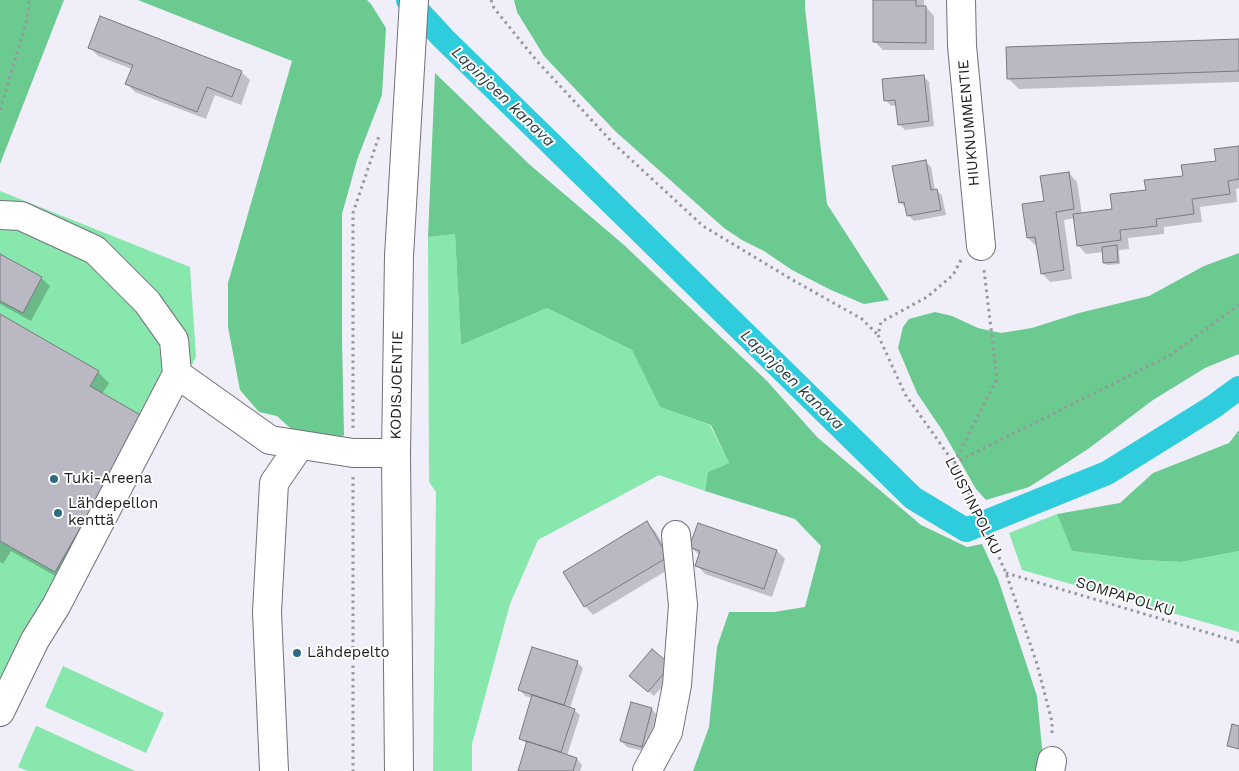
<!DOCTYPE html>
<html>
<head>
<meta charset="utf-8">
<style>
  body { margin:0 }
  canvas { display:block; background:#f0eef9 }
</style>
</head>
<body>
<canvas width="1239" height="771"></canvas>
<script>
const ctx = document.querySelector('canvas').getContext('2d');
ctx.lineJoin = 'round';
function fill(path, color) {
  ctx.fillStyle = color;
  ctx.fill(path, 'evenodd');
}
function shape(rows) {
  const path = new Path2D();
  for (const r of rows) {
    path.moveTo(r[0], r[1]);
    for (let i = 2; i < r.length; i += 2) path.lineTo(r[i], r[i + 1]);
  }
  return path;
}
function trace(path, color, width, dash) {
  ctx.strokeStyle = color;
  ctx.lineWidth = width;
  ctx.lineCap = dash ? 'butt' : 'round';
  ctx.setLineDash(dash || []);
  ctx.stroke(path);
}
function label(font, color, halo, rows, align = 'center') {
  ctx.font = font + ' "Work Sans",sans-serif';
  ctx.lineWidth = 4;
  ctx.setLineDash([]);
  ctx.textBaseline = 'middle';
  ctx.strokeStyle = halo;
  ctx.fillStyle = color;
  for (const [text, x, y, turn = 0] of rows) {
    ctx.save();
    ctx.translate(x, y);
    ctx.rotate((+turn || 0) * Math.PI / 180);
    ctx.textAlign = isNaN(turn) ? turn : align;
    if (halo) ctx.strokeText(text, 0, 0);
    ctx.fillText(text, 0, 0);
    ctx.restore();
  }
}
fill(shape([
  [0,191,190,267,196,357,35,669,0,728],
  [455,234,461,345,547,308,632,350,660,407,710,425,729,463,708,472,705,491,659,475,538,540,510,604,472,744,472,771,433,771,436,492,429,482,428,237],
  [1057,514,1072,551,1141,560,1181,562,1239,551,1239,632,1022,570,1009,533],
  [63,666,164,713,146,753,45,707],
  [36,726,37,726,135,771,28,771,18,767]
]), '#88e7ac');
fill(shape([
  [0,0,64,0,0,164],
  [138,0,367,0,371,4,386,28,382,95,357,160,342,214,342,339,344,435,336,442,298,435,277,416,259,412,240,390,228,327,228,283,292,61],
  [514,0,805,0,805,8,827,204,889,300,864,304,831,290,792,270,764,251,742,240,724,228,615,131,544,56,517,12],
  [435,73,529,164,624,245,767,381,817,437,921,525,967,547,982,544,998,579,1037,696,1043,758,1040,771,693,771,709,727,717,647,729,612,774,612,805,607,821,546,795,519,705,491,708,472,729,463,711,425,660,407,632,350,547,308,461,345,455,234,428,237],
  [1239,253,1239,354,1205,368,1153,400,1088,449,1029,487,986,500,976,489,942,430,917,393,898,348,903,327,909,319,935,312,952,316,978,328,1001,333,1032,328,1079,313,1149,296,1204,266],
  [1239,430,1239,551,1181,562,1141,560,1072,551,1057,514,1120,503,1153,473,1229,443]
]), '#6aca90');
fill(shape([
  [875,0,924,0,924,7,926,7,934,16,934,50,883,50,875,42],
  [1239,41,1239,82,1019,89,1008,78],
  [90,47,241,72,250,80,241,105,215,95,206,119,135,92,127,84,132,69,98,56],
  [923,76,929,82,934,126,905,130,899,124,897,105,891,106,886,100],
  [1239,147,1239,188,1236,189,1237,202,1200,207,1202,222,1164,227,1164,234,1128,238,1129,249,1119,250,1120,264,1107,265,1104,263,1104,252,1086,254,1078,245,1075,218,1064,220,1072,279,1050,282,1042,273,1038,246,1036,246,1028,238,1045,202,1069,173,1077,182,1082,214,1113,210,1147,191,1217,162],
  [925,161,931,167,935,190,937,190,942,196,946,215,914,221,908,215,906,208,900,202],
  [0,256,41,278,50,286,31,321,0,304],
  [0,316,98,372,109,383,102,394,143,418,66,582,11,551,3,564,0,562],
  [647,523,655,531,676,565,593,615,585,606],
  [691,547,777,551,785,559,772,597,705,574,697,565,700,556],
  [652,651,676,671,654,696,637,681],
  [577,662,583,668,570,708,574,710,580,715,567,756,577,759,582,765,580,771,519,771,527,744,520,738,533,698,525,696,520,690],
  [632,704,652,709,657,715,647,752,627,747,621,741]
]), '#0003');
trace(shape([
  [408,0,443,38,913,498,966,530,1107,473,1213,407,1239,388]
]), '#2eccdc', 24);
const building = shape([
  [873,0,916,0,916,6,926,6,926,43,873,42,873,0],
  [100,16,242,71,232,97,207,87,197,112,125,84,133,65,88,48,100,16],
  [1239,39,1239,71,1007,79,1006,47,1239,39],
  [924,75,929,121,898,125,895,100,884,101,882,79,924,75],
  [1239,146,1239,179,1228,181,1230,194,1192,199,1194,214,1156,219,1157,226,1120,230,1121,240,1077,246,1073,214,1112,209,1110,194,1146,190,1144,180,1183,176,1181,165,1216,161,1214,149,1239,146],
  [926,160,931,190,937,189,941,210,907,216,904,202,899,203,892,166,926,160],
  [1069,172,1074,209,1056,212,1064,270,1041,274,1035,237,1027,238,1022,204,1044,201,1040,176,1069,172],
  [1117,245,1118,262,1103,263,1102,247,1117,245],
  [0,254,42,277,23,313,0,301,0,254],
  [0,314,99,371,90,386,144,417,55,572,0,541,0,314],
  [647,521,668,557,584,607,563,572,647,521],
  [698,523,777,550,764,589,695,566,700,551,689,547,698,523],
  [532,647,578,661,564,705,518,690,532,647],
  [652,649,671,665,648,692,629,676,652,649],
  [532,695,575,709,561,752,519,739,532,695],
  [631,702,652,708,642,747,620,741,631,702],
  [1232,724,1239,726,1239,749,1227,746,1232,724],
  [527,741,577,758,573,771,518,771,527,741]
]);
fill(building, '#bab8c3');
trace(building, '#7a7882', 1);
const minor = shape([
  [961,0,962,46,981,246],
  [0,215,21,216,95,250,147,302,174,340,177,374],
  [0,712,35,640,56,606,177,374,270,440,353,453,396,453],
  [274,771,267,612,274,483,300,445],
  [399,771,396,453,399,256,414,0],
  [647,771,668,732,677,685,683,605,676,535],
  [1050,771,1052,761]
]);
trace(minor, '#73717b', 30);
trace(shape([
  [491,0,494,8,536,60,612,142,703,226,791,279,862,319,878,335],
  [0,110,27,20,29,0],
  [961,260,953,275,927,297,881,322,878,335,905,394,954,463,972,499,994,546,1006,573,1037,664,1052,722,1052,736],
  [353,428,353,213,379,136],
  [954,463,997,379,984,270],
  [954,463,1169,356,1239,305],
  [353,477,353,771],
  [1006,573,1239,642]
]), '#98969e', 3, [2.5, 4]);
trace(minor, '#fff', 28);
for (const [x, y, r, color] of [
  [54,479,5,"#2d6d81"],
  [58,513,5,"#2d6d81"],
  [297,653,5,"#2d6d81"]
]) {
  const dot = new Path2D();
  dot.arc(x, y, r, 0, 2 * Math.PI);
  ctx.fillStyle = color;
  ctx.fill(dot);
  trace(dot, '#fff', 2);
}
label('15px', '#1c1b1f', '#fff', [
  ["HIUKNUMMENTIE",969,123,-95],
  ["KODISJOENTIE",397,385,-89],
  ["LUISTINPOLKU",973,506,63],
  ["SOMPAPOLKU",1125,597,17]
]);
label('15px', '#1c1b1f', '#fff', [
  ["Tuki-Areena",64,479],
  ["Lähdepellon",68,504],
  ["kenttä",68,521],
  ["Lähdepelto",307,653]
], 'left');
label('italic 16px', '#263f42', '#fff', [
  ["Lapinjoen kanava",503,97,44],
  ["Lapinjoen kanava",792,380,44]
]);
</script>
</body>
</html>
